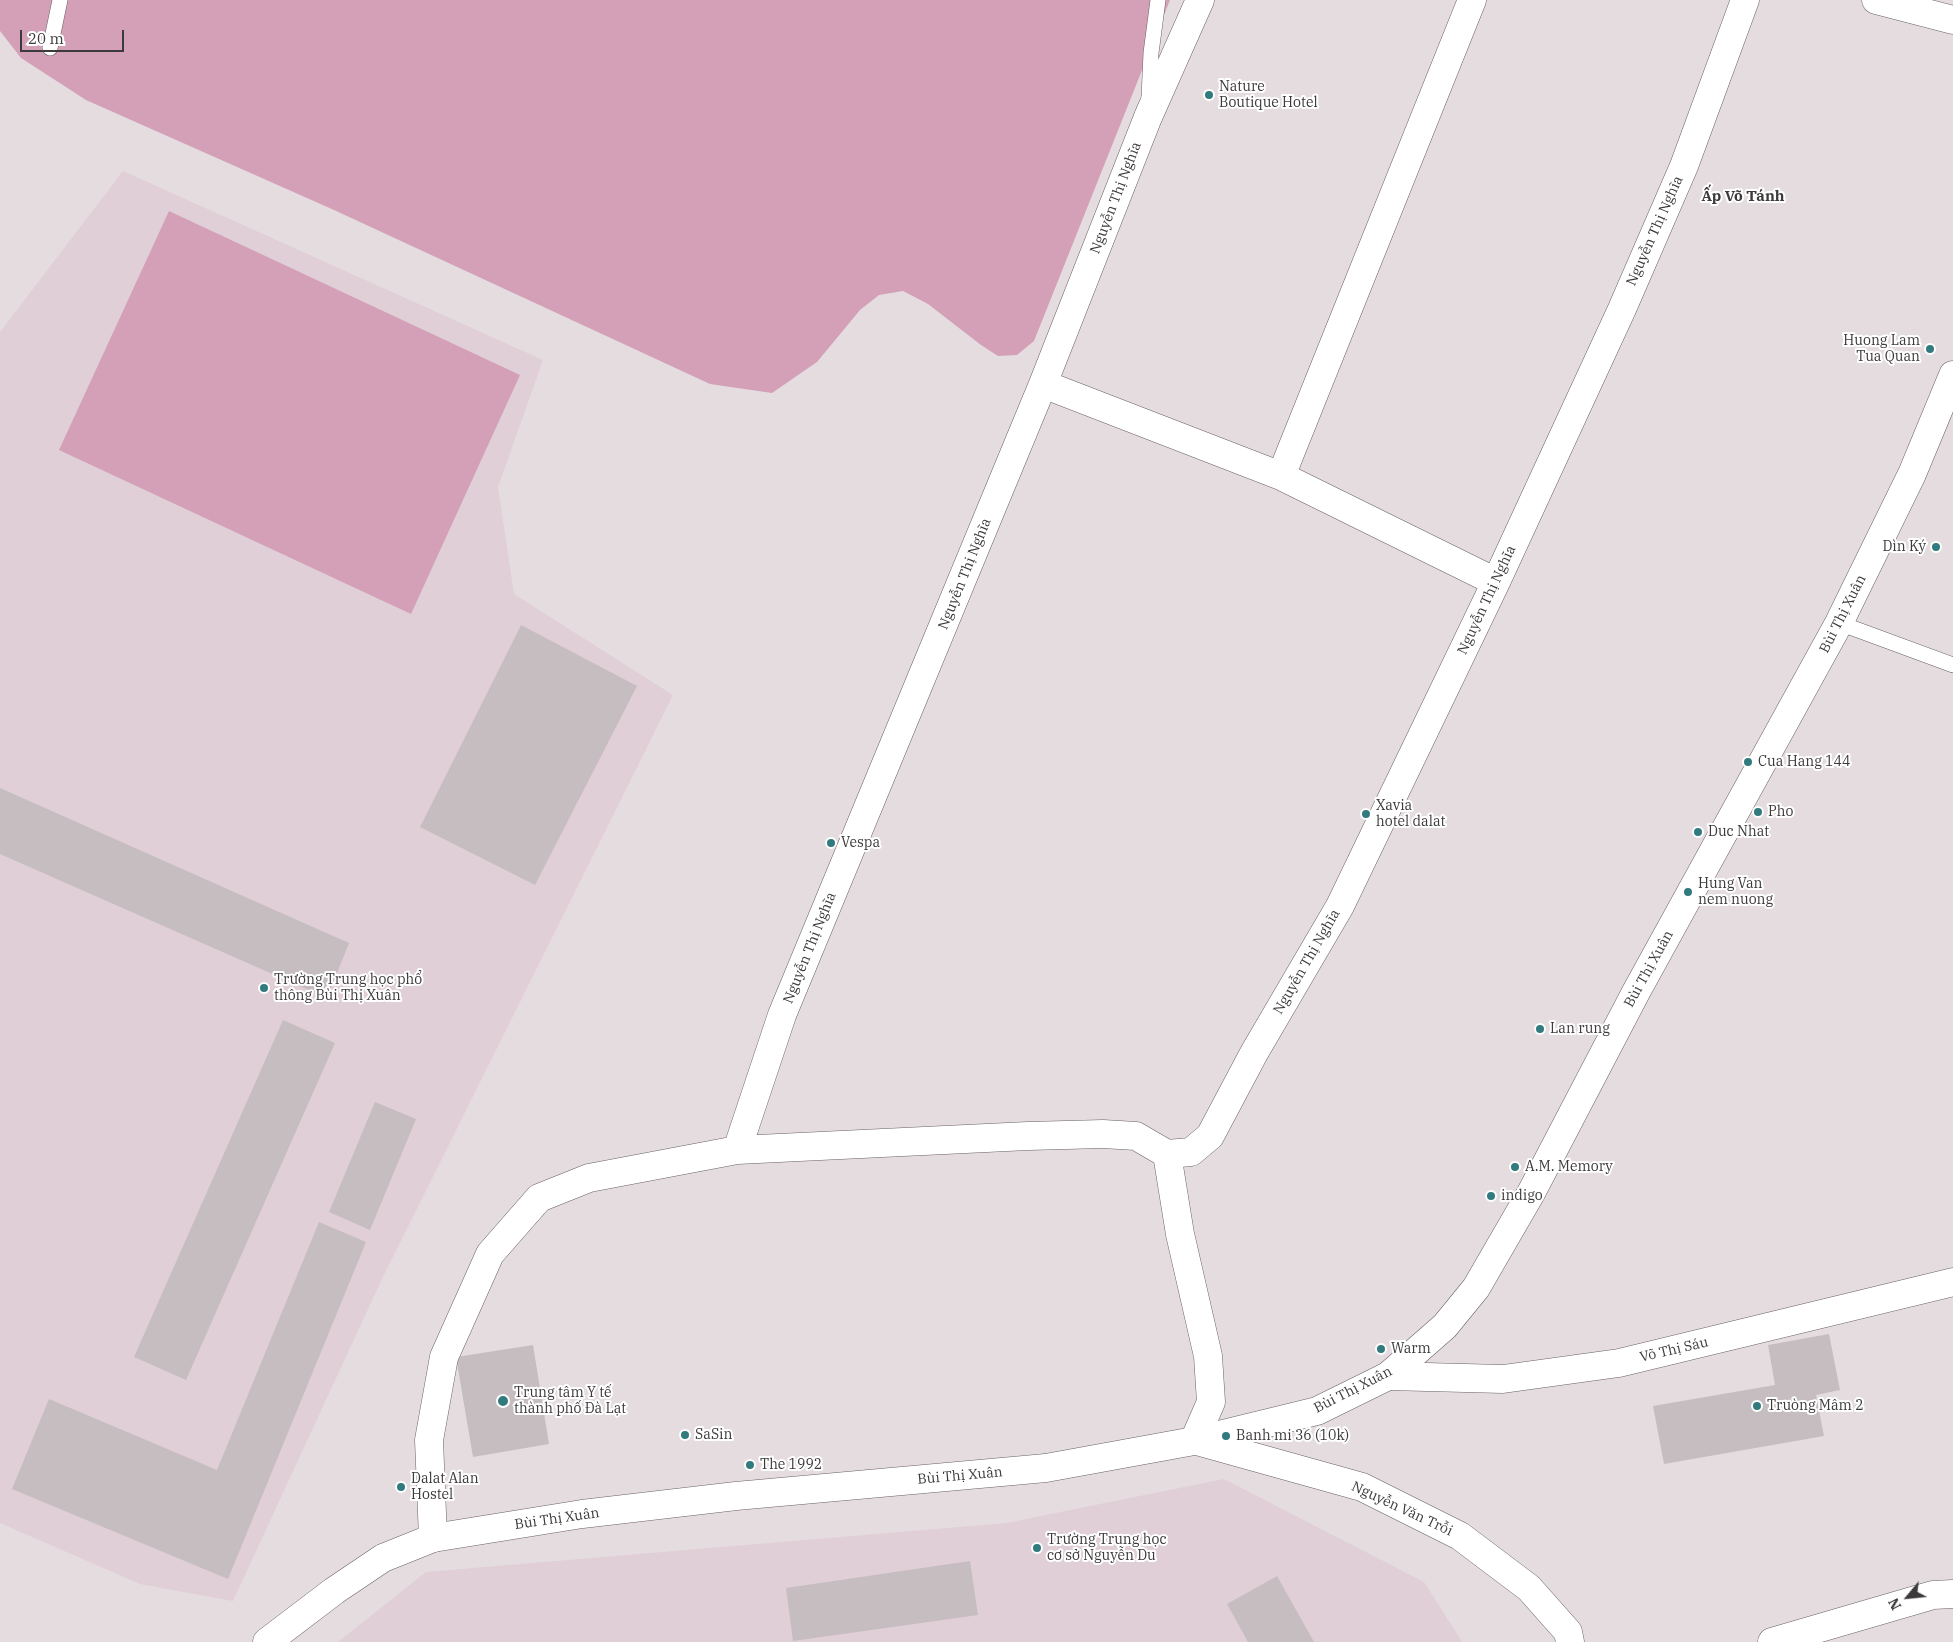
<!DOCTYPE html>
<html>
<head>
<meta charset="utf-8">
<style>
  body { margin:0 }
  #map { position:relative; width:1953px; height:1642px; overflow:hidden; background:#e5dce0; font-family:"IBM Plex Serif",serif }
  canvas { display:block }
  .north { position:absolute; left:1883px; top:1572px; width:50px; height:50px; -webkit-text-stroke:4px #fff; paint-order:stroke; rotate:242deg; font-size:14px; font-weight:700; line-height:20px; text-align:center; color:#3d3a3b }
  .north::after { content:''; display:block; margin:auto; width:18px; height:22px; background:#3d3a3b; clip-path:polygon(50% 0,100% 100%,50% 72%,0 100%) }
  .scale { position:absolute; left:20px; top:30px; width:104px; height:22px; box-sizing:border-box; border:2px solid #3d3a3b; border-top:0; padding-left:6px; font-size:15px; line-height:18px; white-space:nowrap; color:#3d3a3b; -webkit-text-stroke:4px #fff; paint-order:stroke }
</style>
</head>
<body>
<div id="map">
<canvas width="1953" height="1642"></canvas>
<div class="north">N</div>
<div class="scale">20 m</div>
</div>
<script>
const ctx = document.querySelector('canvas').getContext('2d');
ctx.lineJoin = 'round';
function fill(path, color) {
  ctx.fillStyle = color;
  ctx.fill(path, 'evenodd');
}
function shape(rows) {
  const path = new Path2D();
  for (const r of rows) {
    path.moveTo(r[0], r[1]);
    for (let i = 2; i < r.length; i += 2) path.lineTo(r[i], r[i + 1]);
  }
  return path;
}
function trace(path, color, width, dash) {
  ctx.strokeStyle = color;
  ctx.lineWidth = width;
  ctx.lineCap = dash ? 'butt' : 'round';
  ctx.setLineDash(dash || []);
  ctx.stroke(path);
}
function label(font, color, halo, rows, align = 'center') {
  ctx.font = font + ' "IBM Plex Serif",serif';
  ctx.lineWidth = 4;
  ctx.setLineDash([]);
  ctx.textBaseline = 'middle';
  ctx.strokeStyle = halo;
  ctx.fillStyle = color;
  for (const [text, x, y, turn = 0] of rows) {
    ctx.save();
    ctx.translate(x, y);
    ctx.rotate((+turn || 0) * Math.PI / 180);
    ctx.textAlign = isNaN(turn) ? turn : align;
    if (halo) ctx.strokeText(text, 0, 0);
    ctx.fillText(text, 0, 0);
    ctx.restore();
  }
}
fill(shape([
  [123,171,543,360,498,487,514,594,673,695,381,1281,233,1601,140,1584,0,1523,0,332],
  [1224,1479,1424,1582,1462,1642,338,1642,426,1572,1006,1523]
]), '#e0cfd6');
fill(shape([
  [0,0,1170,0,1034,341,1017,355,998,356,981,345,928,304,903,291,879,295,860,310,817,362,772,393,710,384,334,210,86,100,21,58,0,31],
  [169,211,520,375,411,614,59,450]
]), '#d3a0b7');
fill(shape([
  [521,625,637,686,535,885,420,827],
  [0,788,349,943,327,998,0,854],
  [283,1020,335,1043,186,1380,134,1357],
  [375,1102,416,1119,370,1230,329,1212],
  [319,1222,366,1242,228,1579,12,1489,49,1399,217,1470],
  [1829,1334,1840,1390,1816,1395,1824,1436,1664,1464,1653,1406,1775,1385,1768,1345],
  [533,1345,549,1444,473,1457,456,1357],
  [970,1561,978,1615,793,1641,786,1588],
  [1277,1576,1314,1642,1248,1642,1227,1604]
]), '#c6bdc1');
const lane = shape([
  [50,48,60,0],
  [1149,98,1151,53,1158,0],
  [1839,623,1953,665]
]);
const street = shape([
  [1876,0,1953,20],
  [1043,384,1281,476,1496,582],
  [1281,476,1472,0],
  [737,1150,782,1015,1043,384,1148,117,1200,0],
  [1167,1154,1180,1234,1208,1356,1211,1402,1194,1441],
  [1388,1376,1503,1379,1619,1363,1953,1282],
  [433,1538,429,1440,444,1357,490,1254,539,1198,589,1178,737,1150,1028,1136,1103,1134,1136,1136,1167,1154,1191,1152,1210,1136,1254,1053,1340,906,1496,582,1622,309,1684,166,1745,0]
]);
const secondary = shape([
  [1197,1441,1362,1487,1460,1536,1529,1588,1568,1632,1570,1642],
  [267,1642,334,1591,383,1558,433,1538,582,1514,736,1496,1046,1468,1194,1441,1317,1411,1388,1376,1445,1326,1476,1288,1531,1193,1636,992,1839,623,1912,474,1953,375],
  [1772,1642,1933,1595,1953,1594]
]);
trace(lane, '#696164', 16);
trace(street, '#696164', 29);
trace(secondary, '#696164', 29);
trace(lane, '#fff', 15);
trace(street, '#fff', 28);
trace(secondary, '#fff', 28);
for (const [x, y, r, color] of [
  [1209,95,5,"#317a7e"],
  [1930,349,5,"#317a7e"],
  [1936,547,5,"#317a7e"],
  [1748,762,5,"#317a7e"],
  [1758,812,5,"#317a7e"],
  [1366,814,5,"#317a7e"],
  [1698,832,5,"#317a7e"],
  [831,843,5,"#317a7e"],
  [1688,892,5,"#317a7e"],
  [264,988,5,"#317a7e"],
  [1540,1029,5,"#317a7e"],
  [1515,1167,5,"#317a7e"],
  [1491,1196,5,"#317a7e"],
  [1381,1349,5,"#317a7e"],
  [503,1401,6,"#317a7e"],
  [1757,1406,5,"#317a7e"],
  [685,1435,5,"#317a7e"],
  [1226,1436,5,"#317a7e"],
  [750,1465,5,"#317a7e"],
  [401,1487,5,"#317a7e"],
  [1037,1548,5,"#317a7e"]
]) {
  const dot = new Path2D();
  dot.arc(x, y, r, 0, 2 * Math.PI);
  ctx.fillStyle = color;
  ctx.fill(dot);
  trace(dot, '#fff', 2);
}
label('14px', '#3d3a3b', '#fff', [
  ["Nature",1219,87],
  ["Boutique Hotel",1219,103],
  ["Huong Lam",1920,341,"right"],
  ["Tua Quan",1920,357,"right"],
  ["Dìn Ký",1926,547,"right"],
  ["Cua Hang 144",1758,762],
  ["Xavia",1376,806],
  ["hotel dalat",1376,822],
  ["Pho",1768,812],
  ["Duc Nhat",1708,832],
  ["Vespa",841,843],
  ["Hung Van",1698,884],
  ["nem nuong",1698,900],
  ["Trường Trung học phổ",274,980],
  ["thông Bùi Thị Xuân",274,996],
  ["Lan rung",1550,1029],
  ["A.M. Memory",1525,1167],
  ["indigo",1501,1196],
  ["Warm",1391,1349],
  ["Trung tâm Y tế",514,1393],
  ["thành phố Đà Lạt",514,1409],
  ["Truòng Mâm 2",1767,1406],
  ["SaSin",695,1435],
  ["Banh mi 36 (10k)",1236,1436],
  ["The 1992",760,1465],
  ["Dalat Alan",411,1479],
  ["Hostel",411,1495],
  ["Trường Trung học",1047,1540],
  ["cơ sở Nguyễn Du",1047,1556]
], 'left');
label('14px', '#3d3a3b', '#fff', [
  ["Nguyễn Thị Nghĩa",1116,198,-69],
  ["Nguyễn Thị Nghĩa",1655,231,-66],
  ["Nguyễn Thị Nghĩa",965,574,-68],
  ["Nguyễn Thị Nghĩa",1487,600,-65],
  ["Bùi Thị Xuân",1843,614,-63],
  ["Nguyễn Thị Nghĩa",810,948,-68],
  ["Nguyễn Thị Nghĩa",1307,962,-60],
  ["Bùi Thị Xuân",1649,969,-61],
  ["Võ Thị Sáu",1674,1350,-13],
  ["Bùi Thị Xuân",1353,1390,-27],
  ["Bùi Thị Xuân",960,1476,-5],
  ["Nguyễn Văn Trỗi",1402,1509,25],
  ["Bùi Thị Xuân",557,1519,-8]
]);
label('bold 15px', '#3d3a3b', '#fff', [
  ["Ấp Võ Tánh",1743,197]
]);
</script>
</body>
</html>
